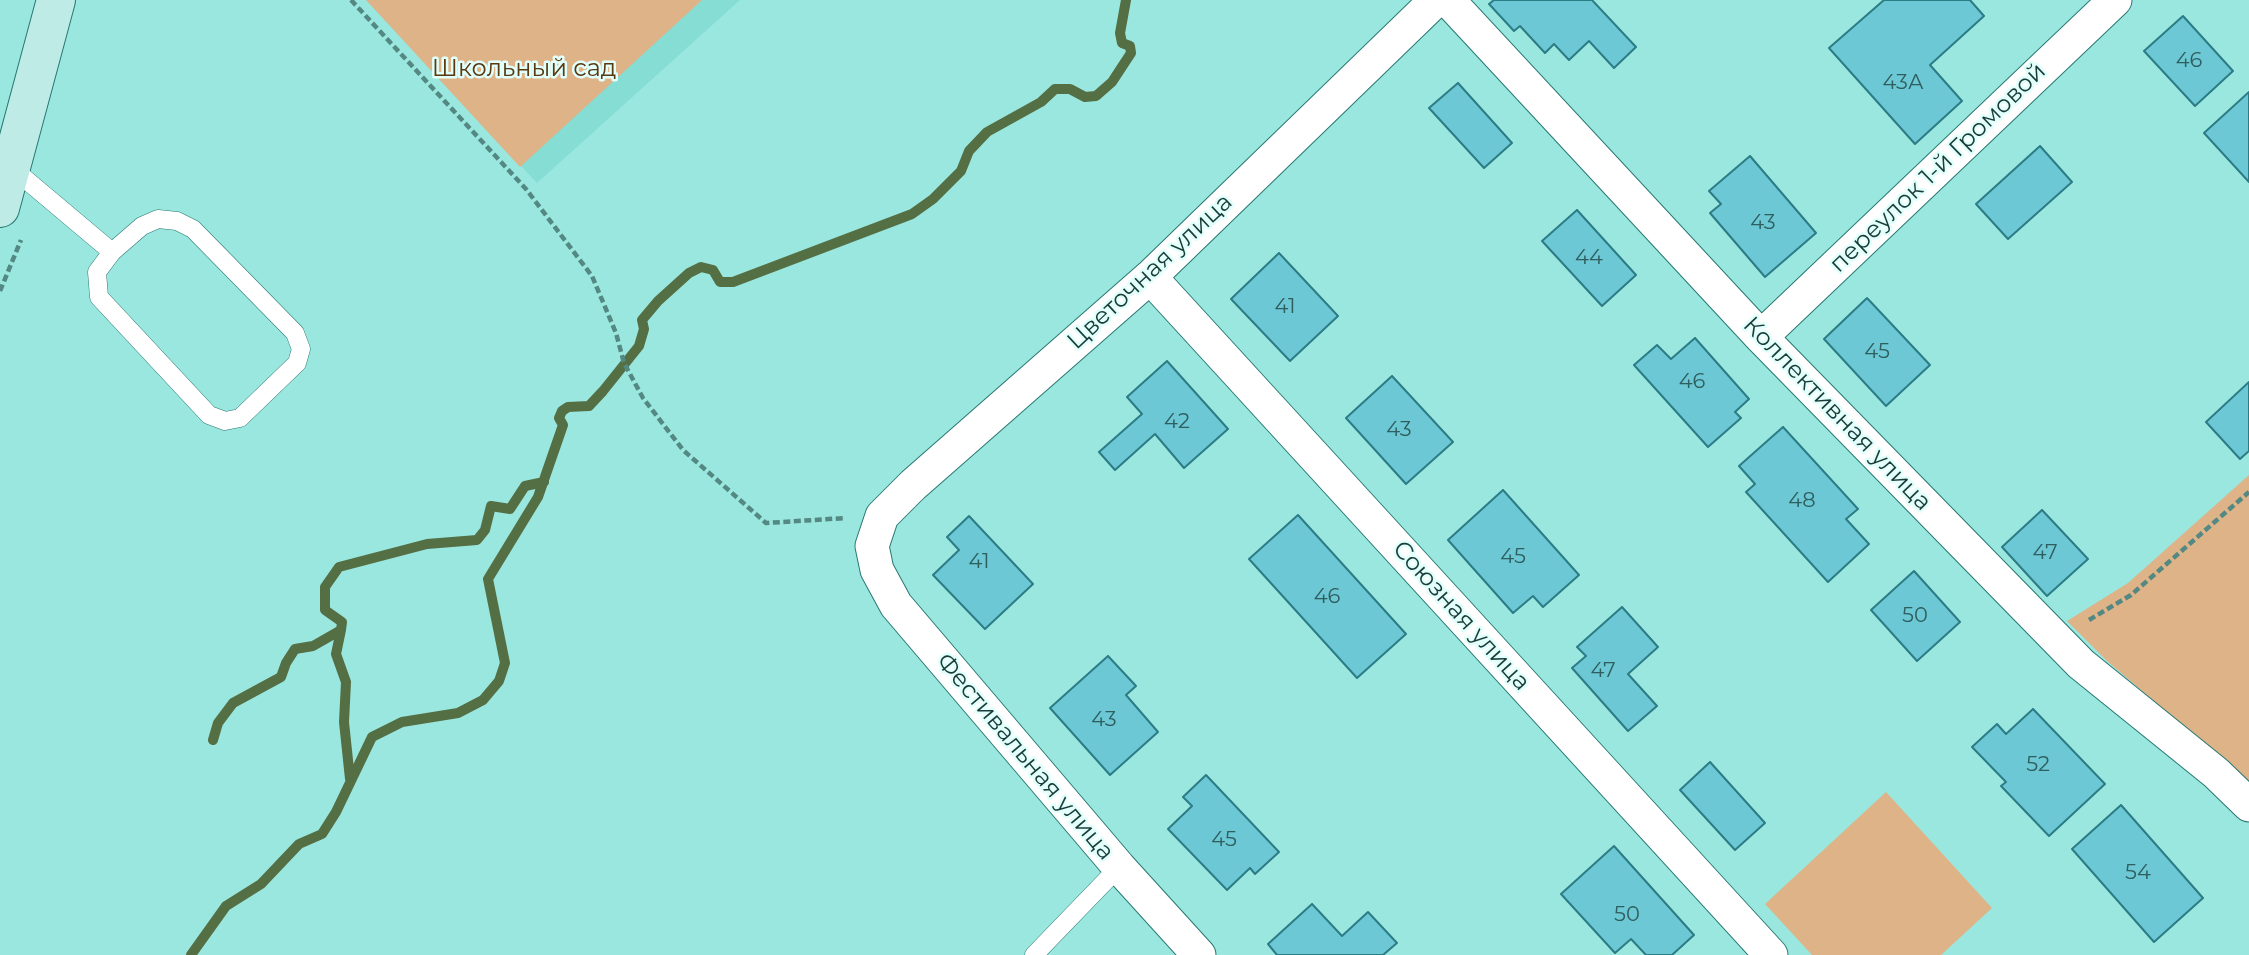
<!DOCTYPE html>
<html>
<head>
<meta charset="utf-8">
<style>
  body { margin:0 }
  canvas { display:block; background:#9ae7df }
</style>
</head>
<body>
<canvas width="2249" height="955"></canvas>
<script>
const ctx = document.querySelector('canvas').getContext('2d');
ctx.lineJoin = 'round';
function fill(path, color) {
  ctx.fillStyle = color;
  ctx.fill(path, 'evenodd');
}
function shape(rows) {
  const path = new Path2D();
  for (const r of rows) {
    path.moveTo(r[0], r[1]);
    for (let i = 2; i < r.length; i += 2) path.lineTo(r[i], r[i + 1]);
  }
  return path;
}
function trace(path, color, width, dash) {
  ctx.strokeStyle = color;
  ctx.lineWidth = width;
  ctx.lineCap = dash ? 'butt' : 'round';
  ctx.setLineDash(dash || []);
  ctx.stroke(path);
}
function label(font, color, halo, rows, align = 'center') {
  ctx.font = font + ' Montserrat,sans-serif';
  ctx.lineWidth = 5;
  ctx.setLineDash([]);
  ctx.textBaseline = 'middle';
  ctx.strokeStyle = halo;
  ctx.fillStyle = color;
  for (const [text, x, y, turn = 0] of rows) {
    ctx.save();
    ctx.translate(x, y);
    ctx.rotate((+turn || 0) * Math.PI / 180);
    ctx.textAlign = isNaN(turn) ? turn : align;
    if (halo) ctx.strokeText(text, 0, 0);
    ctx.fillText(text, 0, 0);
    ctx.restore();
  }
}
fill(shape([
  [366,0,740,0,537,183]
]), '#85ddd4');
fill(shape([
  [366,0,702,0,520,167],
  [2249,475,2249,782,2107,661,2067,621,2128,583],
  [1886,792,1992,908,1941,955,1812,955,1765,904]
]), '#deb387');
trace(shape([
  [341,630,336,654,346,682,344,722,350,779],
  [213,740,218,723,233,703,281,677,286,663,295,649,313,646,341,630,342,622,325,610,325,587,339,567,427,544,477,540,485,530,491,506,510,509,525,486,544,482],
  [191,955,226,906,261,884,299,844,322,834,336,812,372,737,402,722,458,713,483,700,499,681,505,663,488,579,538,497,563,425,559,418,562,411,568,407,589,406,603,391,639,346,644,329,642,320,658,301,689,273,701,267,713,270,720,282,733,282,912,214,933,199,961,171,969,151,987,132,1041,102,1055,89,1070,89,1085,97,1096,96,1112,82,1131,53,1130,46,1122,43,1120,33,1126,0]
]), '#546f44', 10);
const building = shape([
  [1494,0,1592,0,1636,47,1614,68,1589,41,1569,60,1554,44,1545,53,1520,26,1514,31,1489,4,1494,0],
  [1884,0,1970,0,1984,16,1930,65,1962,101,1915,144,1829,48,1884,0],
  [2183,16,2233,71,2195,106,2144,51,2183,16],
  [1458,83,1512,143,1484,168,1429,108,1458,83],
  [2249,92,2249,182,2204,133,2249,92],
  [2040,146,2072,182,2008,239,1976,204,2040,146],
  [1750,156,1816,233,1765,277,1710,213,1721,204,1709,191,1750,156],
  [1577,210,1636,275,1602,306,1542,241,1577,210],
  [1279,253,1338,316,1290,361,1231,299,1279,253],
  [1867,298,1930,365,1886,406,1824,339,1867,298],
  [1695,338,1749,399,1735,412,1741,418,1708,447,1634,365,1657,345,1671,359,1695,338],
  [1167,361,1228,429,1184,468,1155,434,1115,470,1099,452,1142,414,1127,397,1167,361],
  [1392,376,1453,442,1406,484,1346,418,1392,376],
  [2249,382,2249,451,2240,459,2206,422,2249,382],
  [1783,427,1858,509,1846,519,1869,544,1828,582,1746,492,1755,484,1739,466,1783,427],
  [1503,490,1579,575,1543,607,1533,596,1513,613,1448,540,1503,490],
  [2042,510,2088,559,2047,596,2002,547,2042,510],
  [1298,515,1406,634,1357,678,1249,559,1298,515],
  [969,516,1033,584,985,629,933,575,959,550,947,537,969,516],
  [1914,571,1960,622,1917,661,1871,610,1914,571],
  [1622,607,1658,647,1628,674,1657,706,1628,731,1572,668,1586,656,1577,647,1622,607],
  [1108,656,1136,686,1126,695,1158,732,1110,775,1050,708,1108,656],
  [2033,709,2105,784,2049,836,2001,786,2006,782,1972,747,1997,724,2006,734,2033,709],
  [1710,762,1765,823,1735,850,1680,790,1710,762],
  [1206,775,1279,852,1255,874,1250,868,1227,890,1168,829,1192,806,1183,797,1206,775],
  [2121,805,2203,898,2154,942,2072,849,2121,805],
  [1614,846,1694,935,1672,955,1646,955,1631,939,1615,953,1561,894,1614,846],
  [1312,904,1342,936,1368,912,1397,943,1383,955,1277,955,1268,944,1312,904]
]);
fill(building, '#6cc8d4');
trace(building, '#2c7c86', 2);
const service = shape([
  [11,167,112,252,142,226,158,219,177,221,193,229,295,333,301,349,297,363,240,418,225,421,209,415,99,297,97,272,112,252],
  [1034,955,1119,867]
]);
const minor = shape([
  [1448,0,1761,337,2081,664,2216,773,2249,805],
  [1150,277,1771,955],
  [1761,337,2115,0],
  [1199,955,1119,867,896,605,877,570,872,546,882,516,913,485,1150,277,1436,0]
]);
const secondary = shape([
  [0,208,56,0]
]);
trace(service, '#287872', 19);
trace(minor, '#287872', 35);
trace(secondary, '#287872', 40);
trace(shape([
  [351,0,526,189,592,276,616,333,624,363,643,398,683,450,766,523,846,518],
  [0,291,21,240],
  [2089,620,2131,595,2249,492]
]), '#548883', 4.5, [7, 3.5]);
trace(service, '#fff', 18);
trace(minor, '#fff', 33);
trace(secondary, '#bfebe7', 38);
label('21px', '#2f5e5f', null, [
  ["46",2189,61],
  ["43А",1903,83],
  ["43",1763,223],
  ["44",1589,258],
  ["41",1285,307],
  ["45",1877,352],
  ["46",1692,382],
  ["42",1177,422],
  ["43",1399,430],
  ["48",1802,501],
  ["47",2045,553],
  ["45",1513,557],
  ["41",979,562],
  ["46",1327,597],
  ["50",1915,616],
  ["47",1603,671],
  ["43",1104,720],
  ["52",2038,765],
  ["45",1224,840],
  ["54",2138,873],
  ["50",1627,915]
]);
label('24px', '#5a3910', '#e1fffb', [
  ["Школьный сад",524,69]
]);
label('24px', '#1b3b38', '#e1fffb', [
  ["переулок 1-й Громовой",1938,168,-44],
  ["Цветочная улица",1150,272,-43],
  ["Коллективная улица",1837,414,46],
  ["Союзная улица",1461,616,48],
  ["Фестивальная улица",1025,757,50]
]);
</script>
</body>
</html>
